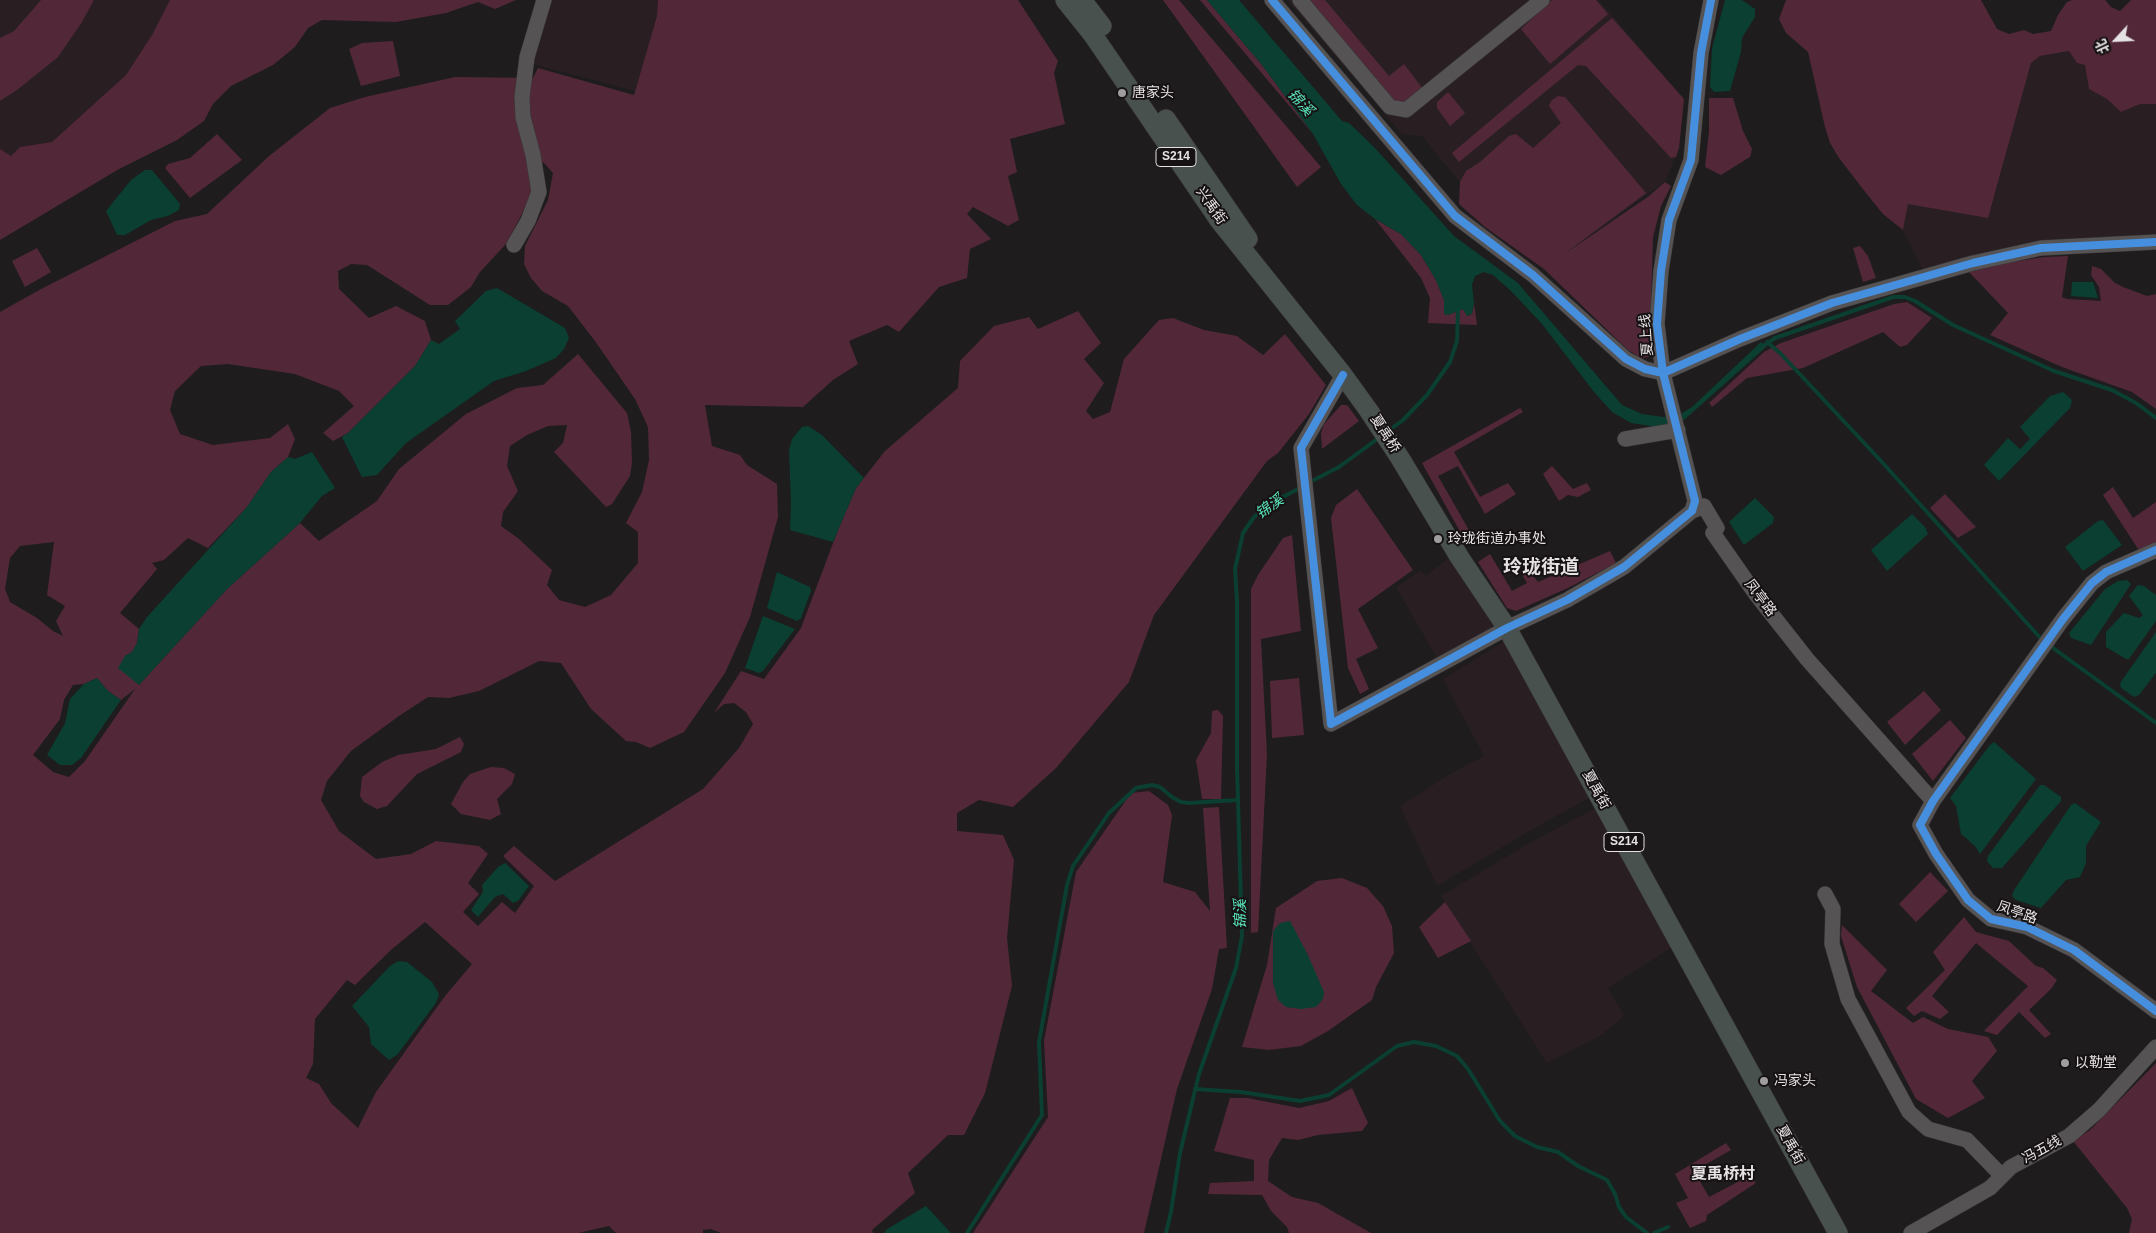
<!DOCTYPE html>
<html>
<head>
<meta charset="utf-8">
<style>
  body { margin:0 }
  #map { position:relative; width:2156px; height:1233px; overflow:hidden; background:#1e1c1d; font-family:Arial,"Noto Sans SC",sans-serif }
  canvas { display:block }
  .north { position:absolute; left:2091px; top:15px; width:50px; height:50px; -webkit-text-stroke:4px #161213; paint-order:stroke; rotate:245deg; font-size:14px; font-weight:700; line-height:20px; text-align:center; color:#e6e2e3 }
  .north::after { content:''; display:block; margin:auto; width:18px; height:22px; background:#e6e2e3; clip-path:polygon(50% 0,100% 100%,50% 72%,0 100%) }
</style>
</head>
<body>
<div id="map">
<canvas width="2156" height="1233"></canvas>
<div class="north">北</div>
</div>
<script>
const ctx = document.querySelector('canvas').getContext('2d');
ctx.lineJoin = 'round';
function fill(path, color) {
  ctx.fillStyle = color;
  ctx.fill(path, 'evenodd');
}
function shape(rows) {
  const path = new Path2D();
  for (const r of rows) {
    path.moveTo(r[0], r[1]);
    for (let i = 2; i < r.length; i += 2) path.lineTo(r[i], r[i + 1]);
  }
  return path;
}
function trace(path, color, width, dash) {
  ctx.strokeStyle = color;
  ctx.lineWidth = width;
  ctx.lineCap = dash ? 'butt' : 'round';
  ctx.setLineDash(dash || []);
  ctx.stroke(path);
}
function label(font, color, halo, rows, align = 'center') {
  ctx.font = font + ' Arial,"Noto Sans SC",sans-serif';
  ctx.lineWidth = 4;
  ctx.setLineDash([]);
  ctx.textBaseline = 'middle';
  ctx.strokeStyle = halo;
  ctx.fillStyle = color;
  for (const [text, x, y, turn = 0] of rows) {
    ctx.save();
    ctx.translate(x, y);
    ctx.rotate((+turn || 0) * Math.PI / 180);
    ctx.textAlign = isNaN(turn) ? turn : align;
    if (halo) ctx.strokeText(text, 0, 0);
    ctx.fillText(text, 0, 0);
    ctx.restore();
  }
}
fill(shape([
  [0,0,41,0,14,31,0,38],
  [94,0,170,0,152,35,126,75,52,142,20,147,11,156,0,149,0,101,17,90,82,22],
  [549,0,658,0,657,16,635,91,532,64],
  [1287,0,1599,0,1684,99,1679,148,1665,182,1544,269,1485,227,1459,204,1460,182,1422,136,1402,134],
  [2069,51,2077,63,2085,65,2089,89,2107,99,2121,112,2140,104,2156,104,2156,235,2054,240,1987,252,1922,269,1903,230,1908,204,1994,198,2031,63,2040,56],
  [1452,555,1496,627,1438,660,1396,587,1420,571,1426,576],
  [1505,641,1589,798,1531,830,1437,886,1400,806,1452,773,1484,756,1443,679],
  [1594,809,1674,946,1608,988,1624,1016,1601,1035,1547,1063,1441,896,1531,842]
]), '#291f23');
fill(shape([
  [41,0,94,0,82,22,58,57,17,90,0,101,0,38,14,31],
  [170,0,516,0,495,9,478,2,446,13,396,22,322,20,308,28,295,47,273,65,231,86,213,104,204,121,177,140,119,169,0,240,0,149,11,156,20,147,52,142,126,75,152,35],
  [658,0,1018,0,1058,61,1054,73,1065,124,1010,139,1017,172,1008,176,1019,220,1008,226,973,207,967,214,991,239,970,249,967,278,939,287,899,332,887,325,849,341,858,364,833,380,803,407,705,405,712,446,740,455,747,465,777,484,778,517,750,617,725,673,684,732,650,748,636,742,626,741,591,709,561,663,539,661,479,691,449,698,428,697,399,716,351,751,327,781,321,800,339,831,376,859,411,854,436,841,479,846,488,854,468,883,479,894,463,912,478,926,502,902,515,913,534,886,503,856,514,846,555,881,703,789,739,748,753,724,746,712,734,703,724,704,714,713,741,671,764,679,801,628,838,530,856,488,885,451,958,388,960,361,994,326,1029,317,1038,329,1078,311,1101,343,1084,359,1104,383,1086,411,1093,419,1110,412,1124,359,1159,320,1173,318,1204,330,1237,336,1263,355,1285,334,1326,385,1309,414,1278,453,1267,461,1154,615,1129,682,1056,768,1013,807,979,800,957,813,957,831,1003,835,1014,860,1007,938,1012,986,985,1093,964,1135,948,1135,908,1173,915,1193,872,1230,873,1233,721,1233,711,1229,703,1230,703,1233,616,1233,609,1226,578,1233,0,1233,0,312,41,289,175,221,207,214,269,156,330,108,365,97,455,77,533,78,538,68,634,95,657,16],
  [543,162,553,173,548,200,525,246,524,264,531,278,542,291,568,306,595,341,635,399,648,427,649,460,642,492,626,523,638,532,638,563,611,595,585,607,559,600,547,585,552,570,519,539,501,526,503,512,518,491,507,466,510,446,527,435,548,426,567,425,563,443,554,452,606,507,612,504,630,476,632,463,631,432,627,413,578,354,543,385,517,388,466,414,399,469,377,501,319,541,300,523,227,589,139,685,125,656,132,652,137,643,139,629,120,613,157,569,152,563,164,560,188,538,208,548,247,507,271,472,288,457,295,439,288,424,270,438,213,445,180,434,170,410,175,391,201,366,228,364,295,374,339,391,354,406,323,433,333,441,348,433,415,366,431,340,425,321,396,306,369,318,339,289,338,271,351,264,367,265,430,305,448,305,471,287,480,272,506,244,536,187],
  [54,542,47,595,65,606,56,621,63,636,53,631,37,618,10,602,5,589,10,558,20,546],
  [97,678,108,691,121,700,135,689,85,761,69,777,53,772,33,755,60,719,64,700,73,685,84,684],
  [425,922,472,964,445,996,376,1092,358,1128,331,1103,319,1084,306,1078,313,1064,315,1019,347,980,355,985,392,949],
  [1163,0,1179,0,1321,167,1297,187],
  [1200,0,1207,0,1262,65,1313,134],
  [1310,0,1325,0,1389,76,1404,64,1423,89,1406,103,1400,104,1390,96],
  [1552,0,1596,0,1608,14,1550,64,1521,29],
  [1786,0,1981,0,1997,29,2009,34,2024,30,2033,34,2051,31,2058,15,2067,2,2072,0,2105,0,2111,7,2120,11,2131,0,2156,0,2156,104,2140,104,2121,112,2107,99,2089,89,2085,65,2077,63,2069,51,2040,56,2031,63,1988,218,1908,204,1903,230,1883,214,1866,193,1839,158,1830,143,1825,127,1808,52,1786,33,1779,19],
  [1612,18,1684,99,1679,148,1676,157,1671,158,1586,66,1578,65,1459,162,1452,153],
  [393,41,400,76,361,86,349,49,362,43],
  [1448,92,1465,113,1450,126,1437,108,1437,102],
  [1558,96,1565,97,1646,193,1563,255,1649,196,1665,182,1671,186,1661,206,1653,237,1650,342,1653,352,1648,357,1641,358,1628,350,1544,269,1485,227,1459,204,1460,182,1466,171,1480,162,1509,136,1516,134,1533,148,1561,123,1549,106,1551,101],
  [1709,98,1733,98,1743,131,1752,149,1750,157,1721,175,1705,167,1709,131],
  [217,134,242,160,190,198,165,168,168,164,190,158],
  [1375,219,1401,234,1421,255,1436,280,1444,300,1444,314,1448,315,1463,309,1468,316,1472,314,1474,303,1477,325,1428,323,1430,298,1421,278],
  [1860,246,1868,256,1876,278,1863,282,1853,248],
  [37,248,51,272,25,287,12,261],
  [2068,256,2062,297,2067,299,2101,301,2099,287,2091,275,2092,266,2101,269,2115,283,2123,287,2147,296,2156,294,2156,409,2132,392,2062,367,1990,335,2008,313,1969,272,2004,263,2044,257],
  [1907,302,1932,318,1907,345,1900,347,1883,332,1803,368,1747,378,1712,407,1709,403,1764,352,1781,343,1894,304],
  [1341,405,1347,405,1359,421,1322,449,1321,433,1324,424],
  [1520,408,1523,412,1454,452,1480,497,1508,483,1516,494,1485,514,1458,466,1438,476,1469,530,1463,537,1422,463],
  [1552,466,1573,489,1587,483,1591,490,1578,497,1568,495,1559,501,1543,474],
  [2113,487,2133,518,2156,502,2156,543,2138,549,2103,495],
  [1357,489,1413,570,1358,609,1378,648,1356,659,1369,689,1360,694,1348,668,1331,518,1336,505],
  [1945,494,1976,527,1958,538,1930,508],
  [1292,535,1301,631,1261,639,1267,754,1258,932,1251,933,1251,589,1258,575,1283,538],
  [1610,551,1616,563,1568,588,1516,611,1507,608,1478,562,1490,554,1512,591,1527,583,1520,571,1526,567,1538,582],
  [1299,678,1304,735,1272,738,1270,681],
  [1924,691,1941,710,1905,745,1887,722],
  [1218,710,1223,716,1221,799,1202,799,1196,760,1211,733,1212,711],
  [1950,720,1966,738,1933,781,1912,754],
  [460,737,464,744,461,752,417,774,387,806,377,809,364,802,360,796,362,777,382,762,398,755,436,749],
  [491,767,504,768,515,774,512,784,497,799,501,814,490,820,461,814,451,804,463,782,470,774],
  [1149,791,1168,805,1172,815,1163,882,1195,892,1210,911,1203,808,1219,807,1227,948,1219,949,1212,989,1177,1089,1144,1233,973,1233,1048,1117,1044,1041,1076,872,1131,793],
  [1930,872,1948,891,1916,922,1899,904],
  [1342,878,1367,888,1383,906,1392,926,1394,953,1376,987,1372,1000,1328,1031,1301,1046,1269,1050,1242,1047,1267,965,1276,908,1317,881],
  [1445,902,1471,941,1438,958,1419,927],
  [1964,917,1976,932,2009,941,2036,966,2043,968,2057,980,2051,989,2029,1010,2051,1034,2045,1038,2019,1012,1997,1035,1984,1031,2028,986,1976,943,1932,996,1949,1012,1940,1019,1922,1011,1914,1016,1906,1008,1945,970,1933,952],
  [1842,925,1887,970,1871,991,1913,1023,1923,1017,1948,1029,1988,1037,1997,1051,1972,1081,1985,1098,1948,1118,1916,1099,1857,987,1841,936],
  [2156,1063,2156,1233,2129,1233,2132,1219,2127,1208,2073,1141,2090,1130],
  [1352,1088,1368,1123,1362,1131,1318,1135,1298,1140,1282,1138,1269,1160,1268,1181,1292,1197,1318,1203,1371,1233,1289,1233,1287,1227,1271,1211,1262,1195,1208,1194,1210,1183,1254,1181,1254,1160,1214,1151,1230,1098,1247,1098,1299,1108,1329,1101],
  [1726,1143,1731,1150,1694,1171,1709,1197,1749,1176,1756,1183,1707,1215,1706,1221,1690,1228,1676,1203,1688,1198,1675,1174]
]), '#522839');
fill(shape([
  [1207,0,1239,0,1342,121,1349,123,1375,148,1454,236,1518,283,1622,405,1642,414,1663,417,1682,413,1692,407,1761,342,1766,347,1684,420,1664,428,1631,423,1612,412,1594,392,1542,324,1511,291,1493,275,1484,272,1475,276,1472,285,1474,303,1472,314,1467,316,1463,309,1448,315,1444,314,1444,300,1436,280,1421,255,1401,234,1375,219,1357,205,1341,184,1313,134,1262,65],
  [1725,0,1742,0,1755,9,1755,17,1742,38,1741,52,1730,91,1714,92,1710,87,1712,48],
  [145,170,152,170,180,204,179,210,168,216,151,220,125,235,117,235,106,211,131,180],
  [2072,282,2093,282,2098,298,2071,296],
  [497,288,565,328,569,338,564,349,556,358,526,371,494,381,406,443,377,475,362,477,342,437,348,433,415,366,431,340,439,344,460,329,455,321,486,291],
  [2063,392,2072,400,2070,408,1999,481,1984,465,2008,438,2020,449,2030,439,2020,427,2050,396],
  [808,426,822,435,864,478,856,488,833,542,790,530,791,503,789,450,792,439,802,427],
  [312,452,335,488,322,496,300,523,227,589,139,685,118,668,125,656,132,652,137,643,139,629,147,617,247,507,271,472,288,457,295,459],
  [1755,498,1774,517,1773,523,1744,545,1729,522],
  [1912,514,1925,527,1928,534,1887,571,1871,550],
  [2103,520,2122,545,2083,571,2065,547,2098,521],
  [777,572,810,587,811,591,801,618,797,621,767,608],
  [2127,580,2131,584,2091,645,2071,638,2069,633,2105,589,2118,581],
  [2138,585,2144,586,2156,595,2156,621,2129,659,2126,659,2106,647,2106,632,2124,613,2139,618,2143,615,2129,596],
  [763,616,795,629,763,671,759,673,745,668],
  [2156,632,2156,673,2139,695,2134,697,2121,688,2120,683],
  [97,678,108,691,121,700,81,758,72,765,60,765,47,755,65,723,70,699,84,684],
  [1994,742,2036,779,1980,854,1975,846,1961,834,1956,806,1950,798,1989,746],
  [2040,785,2044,785,2061,797,2061,801,2002,868,1993,868,1987,861,1988,856],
  [2075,803,2101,822,2086,846,2086,863,2080,877,2066,880,2041,908,2016,900,2012,896,2014,890,2071,805],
  [505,863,529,886,518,901,513,903,503,894,495,897,478,917,471,910,483,892,482,885,498,867],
  [1290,921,1307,953,1324,992,1323,999,1316,1007,1301,1009,1286,1007,1278,1000,1273,983,1273,931,1280,923],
  [398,961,407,962,432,982,439,994,436,1003,397,1055,389,1060,371,1044,369,1027,352,1006,390,966],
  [926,1206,951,1233,884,1233,887,1229]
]), '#0a3f31');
trace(shape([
  [1767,342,1780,353,1881,461,2043,641],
  [1762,347,1775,338,1893,297,1905,297,1915,301,1953,325,2054,371,2112,390,2136,403,2156,418],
  [1388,431,1403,420,1427,395,1450,362,1457,341,1458,307],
  [1308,483,1339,467,1380,437],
  [2049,645,2156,723],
  [1195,1089,1241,1092,1300,1101,1329,1095,1397,1046,1414,1042,1436,1046,1457,1056,1468,1069,1500,1121,1515,1136,1537,1147,1558,1152,1578,1166,1607,1180,1615,1194,1619,1207,1626,1217,1647,1233],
  [967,1233,1042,1115,1039,1042,1067,885,1073,866,1109,813,1136,788,1152,785,1160,787,1172,797,1181,802,1189,803,1238,800],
  [1166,1233,1171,1212,1180,1153,1199,1074,1236,968,1242,936,1237,767,1237,601,1235,569,1243,533,1254,517,1277,500,1302,487],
  [1654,1233,1668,1227]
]), '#0a3f31', 4);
const minor = shape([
  [1272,0,1455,216,1533,275,1626,359,1645,369,1663,373,1740,339,1832,303,1973,263,2041,248,2156,242],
  [1300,0,1390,107,1406,110,1542,0],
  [514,245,528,221,539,192,533,155,523,117,522,97,527,57,544,0],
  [1343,375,1301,448,1331,724,1507,628,1567,600,1624,567,1692,511,1695,501,1663,373,1657,324,1661,271,1669,220,1691,160,1701,53,1711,0],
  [1625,439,1678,430],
  [1692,511,1704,506,1717,528,1713,533,1755,593,1807,659,1933,801],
  [2156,550,2106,572,2092,583,2063,619,1933,801,1920,825,1936,854,1968,900,1991,919,2027,927,2074,950,2156,1011],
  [1825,894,1833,909,1832,944,1848,999,1909,1112,1928,1129,1967,1140,2002,1176],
  [1911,1233,1990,1188,2011,1167,2069,1136,2099,1110,2156,1047]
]);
const major = shape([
  [1065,0,1093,35,1219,220,1343,375,1369,411,1400,458,1460,558,1507,628,1838,1233],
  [1082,0,1102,26],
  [1166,119,1248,239]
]);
trace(minor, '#383637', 16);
trace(major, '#383637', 20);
trace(minor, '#555354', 15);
trace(major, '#49514f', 19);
trace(shape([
  [1272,0,1455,216,1533,275,1626,359,1645,369,1663,373,1740,339,1832,303,1973,263,2041,248,2156,242],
  [1343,375,1301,448,1331,724,1507,628,1567,600,1624,567,1692,511,1695,501,1663,373,1657,324,1661,271,1669,220,1691,160,1701,53,1711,0],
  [2156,550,2106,572,2092,583,2063,619,1933,801,1920,825,1936,854,1968,900,1991,919,2027,927,2074,950,2156,1011]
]), '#468fdf', 8);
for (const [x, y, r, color] of [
  [1122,93,5,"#a09d9e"],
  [1438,539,5,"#a09d9e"],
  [2065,1063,5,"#a09d9e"],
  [1764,1081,5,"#a09d9e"]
]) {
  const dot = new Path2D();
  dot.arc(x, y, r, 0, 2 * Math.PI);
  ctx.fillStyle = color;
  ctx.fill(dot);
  trace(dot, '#161213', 2);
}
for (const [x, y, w] of [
  [1176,157,40],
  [1624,842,40]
]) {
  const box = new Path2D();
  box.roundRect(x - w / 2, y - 9.5, w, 19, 4);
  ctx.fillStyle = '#161213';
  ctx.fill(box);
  trace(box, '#e6e2e3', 1);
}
label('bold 12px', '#e6e2e3', null, [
  ["S214",1176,157],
  ["S214",1624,842]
]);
label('14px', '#e6e2e3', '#161213', [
  ["唐家头",1132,93],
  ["玲珑街道办事处",1448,539],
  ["以勒堂",2075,1063],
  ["冯家头",1774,1081]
], 'left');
label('14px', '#e6e2e3', '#161213', [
  ["兴禹街",1211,206,55],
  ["夏上线",1647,335,-94],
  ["夏禹桥",1385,434,57],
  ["凤亭路",1760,598,53],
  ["夏禹街",1596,790,61],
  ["凤亭路",2017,913,19],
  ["夏禹街",1790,1145,61],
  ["冯五线",2042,1150,-29]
]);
label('italic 15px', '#59e4bb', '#161213', [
  ["锦溪",1300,103,47],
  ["锦溪",1270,507,-36],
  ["锦溪",1241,914,-91]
]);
label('bold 16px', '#e6e2e3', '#161213', [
  ["夏禹桥村",1723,1175]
]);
label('bold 19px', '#e6e2e3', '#161213', [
  ["玲珑街道",1541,568]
]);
</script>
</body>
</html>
